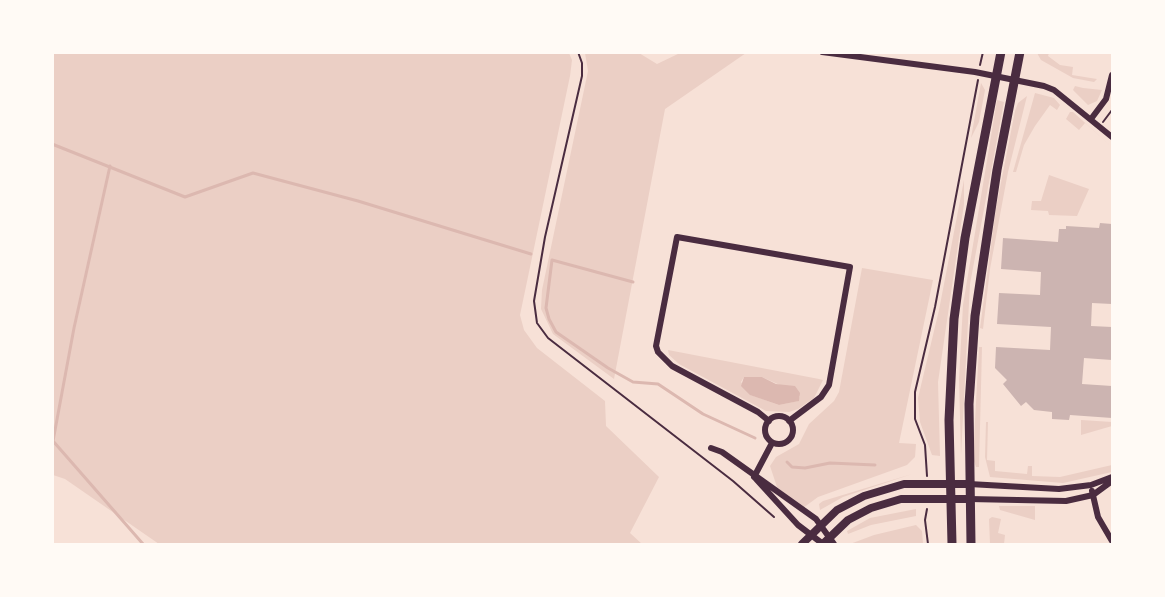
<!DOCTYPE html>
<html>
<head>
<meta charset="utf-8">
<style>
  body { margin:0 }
  #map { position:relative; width:1165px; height:597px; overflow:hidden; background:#f7e1d7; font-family:"Fira Sans",sans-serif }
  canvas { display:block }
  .frame { position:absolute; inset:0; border:54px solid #fffaf5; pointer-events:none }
</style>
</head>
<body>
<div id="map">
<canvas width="1165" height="597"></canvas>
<div class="frame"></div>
</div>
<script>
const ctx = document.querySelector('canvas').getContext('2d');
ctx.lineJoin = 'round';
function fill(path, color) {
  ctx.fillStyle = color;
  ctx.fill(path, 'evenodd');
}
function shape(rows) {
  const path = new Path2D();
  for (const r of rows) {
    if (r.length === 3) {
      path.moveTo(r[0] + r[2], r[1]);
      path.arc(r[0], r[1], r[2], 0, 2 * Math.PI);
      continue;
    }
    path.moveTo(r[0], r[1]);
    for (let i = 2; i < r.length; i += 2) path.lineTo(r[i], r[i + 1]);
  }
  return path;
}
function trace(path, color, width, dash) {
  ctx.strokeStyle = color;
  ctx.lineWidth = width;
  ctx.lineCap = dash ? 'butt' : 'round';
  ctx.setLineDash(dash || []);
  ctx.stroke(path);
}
fill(shape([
  [52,53,569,53,572,60,570,76,520,315,524,330,537,348,605,401,606,426,659,477,630,533,642,544,159,544,65,479,53,475],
  [585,53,639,53,657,64,680,53,746,53,665,109,614,379,553,334,541,309,542,290,588,71],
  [1037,53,1049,53,1048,56,1060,65,1073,67,1072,75,1097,79,1094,82,1073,78,1041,60],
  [981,83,985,90,979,122,971,138],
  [1075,86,1083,88,1102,90,1097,101,1088,105,1073,90],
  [1035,93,1054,98,1060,105,1057,110,1050,105,1035,126,1024,145,1016,172,1013,172],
  [1027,96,1008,172,990,269,983,329,980,328,996,208,1015,111,1018,103],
  [997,100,1004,102,970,284,961,455,959,379,963,305],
  [1070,112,1073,112,1112,147,1085,123,1079,130,1066,119],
  [1049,175,1089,189,1077,216,1049,215,1048,211,1031,210,1032,201,1041,201],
  [964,180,964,204,938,382,940,456,932,455,920,422,918,398,939,310],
  [862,268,933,280,899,443,916,444,915,457,907,465,818,497,803,508,777,487,770,466,776,457,799,444,809,424,834,401,839,392],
  [979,347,982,347,979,467,976,467,973,458],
  [668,350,819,379,823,380,814,398,798,409,789,412,766,411,679,364,669,355],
  [744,377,762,377,782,386,800,396,798,401,779,405,751,395,741,382],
  [1081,420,1112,422,1112,426,1081,435],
  [986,422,988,422,987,460,995,461,995,471,1027,474,1028,466,1032,466,1032,476,1060,477,1112,465,1112,472,1063,483,990,477,985,457],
  [912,474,843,497,820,510,819,504,823,501],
  [999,506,1035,506,1035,520,1000,510],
  [916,509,916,516,871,525,848,534,847,531,870,518],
  [992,517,1001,519,998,533,1005,535,1004,544,990,544,989,519],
  [916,525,922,531,923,544,850,544,874,535]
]), '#ebcfc5');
fill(shape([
  [744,377,762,377,776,384,795,386,800,393,799,401,779,405,750,395,741,386]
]), '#dcb8b0');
trace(shape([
  [52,144,185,197,253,173,358,201,531,254],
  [110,166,74,328,53,441,143,544],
  [633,282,552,260,546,308,549,319,556,332,608,368,633,382,658,384,703,414,755,438],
  [787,462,792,467,805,468,830,463,875,465]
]), '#dcb8b0', 3);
fill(shape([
  [1100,223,1112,224,1112,304,1092,303,1091,326,1112,327,1112,360,1084,358,1082,384,1112,386,1112,418,1070,415,1069,420,1052,419,1052,412,1034,410,1026,402,1021,406,1003,384,1007,380,995,368,996,347,1050,350,1051,327,997,324,999,293,1040,295,1041,272,1001,269,1003,238,1058,242,1059,229,1066,229,1066,226,1099,228]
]), '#ccb4b1');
trace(shape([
  [578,52,582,63,582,76,545,237,534,301,537,323,548,338,733,481,774,517],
  [980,65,983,52],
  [1103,122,1112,110],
  [927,476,925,445,915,419,915,392,935,307,978,80],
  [927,509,925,520,928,544]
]), '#4a2c40', 2);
trace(shape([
  [822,52,975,72,1044,86,1054,90,1112,137],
  [1091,119,1106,99,1112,75],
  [779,430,14],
  [769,421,758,412,672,366,658,352,656,346,677,237,850,267,829,385,821,397,789,421],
  [711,448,722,452,816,519,834,544],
  [754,477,772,443],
  [756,479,798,525,823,544],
  [969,484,1059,489,1091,485,1112,477],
  [1092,491,1098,517,1112,541],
  [969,499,1066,501,1093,495,1112,481]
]), '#4a2c40', 6);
trace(shape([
  [802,544,837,510,864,496,904,484,969,484],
  [823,544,848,520,871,508,901,499,969,499]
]), '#4a2c40', 8);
trace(shape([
  [952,544,949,420,954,319,965,238,1001,52],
  [971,544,969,404,975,316,997,170,1020,52]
]), '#4a2c40', 9);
</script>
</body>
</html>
